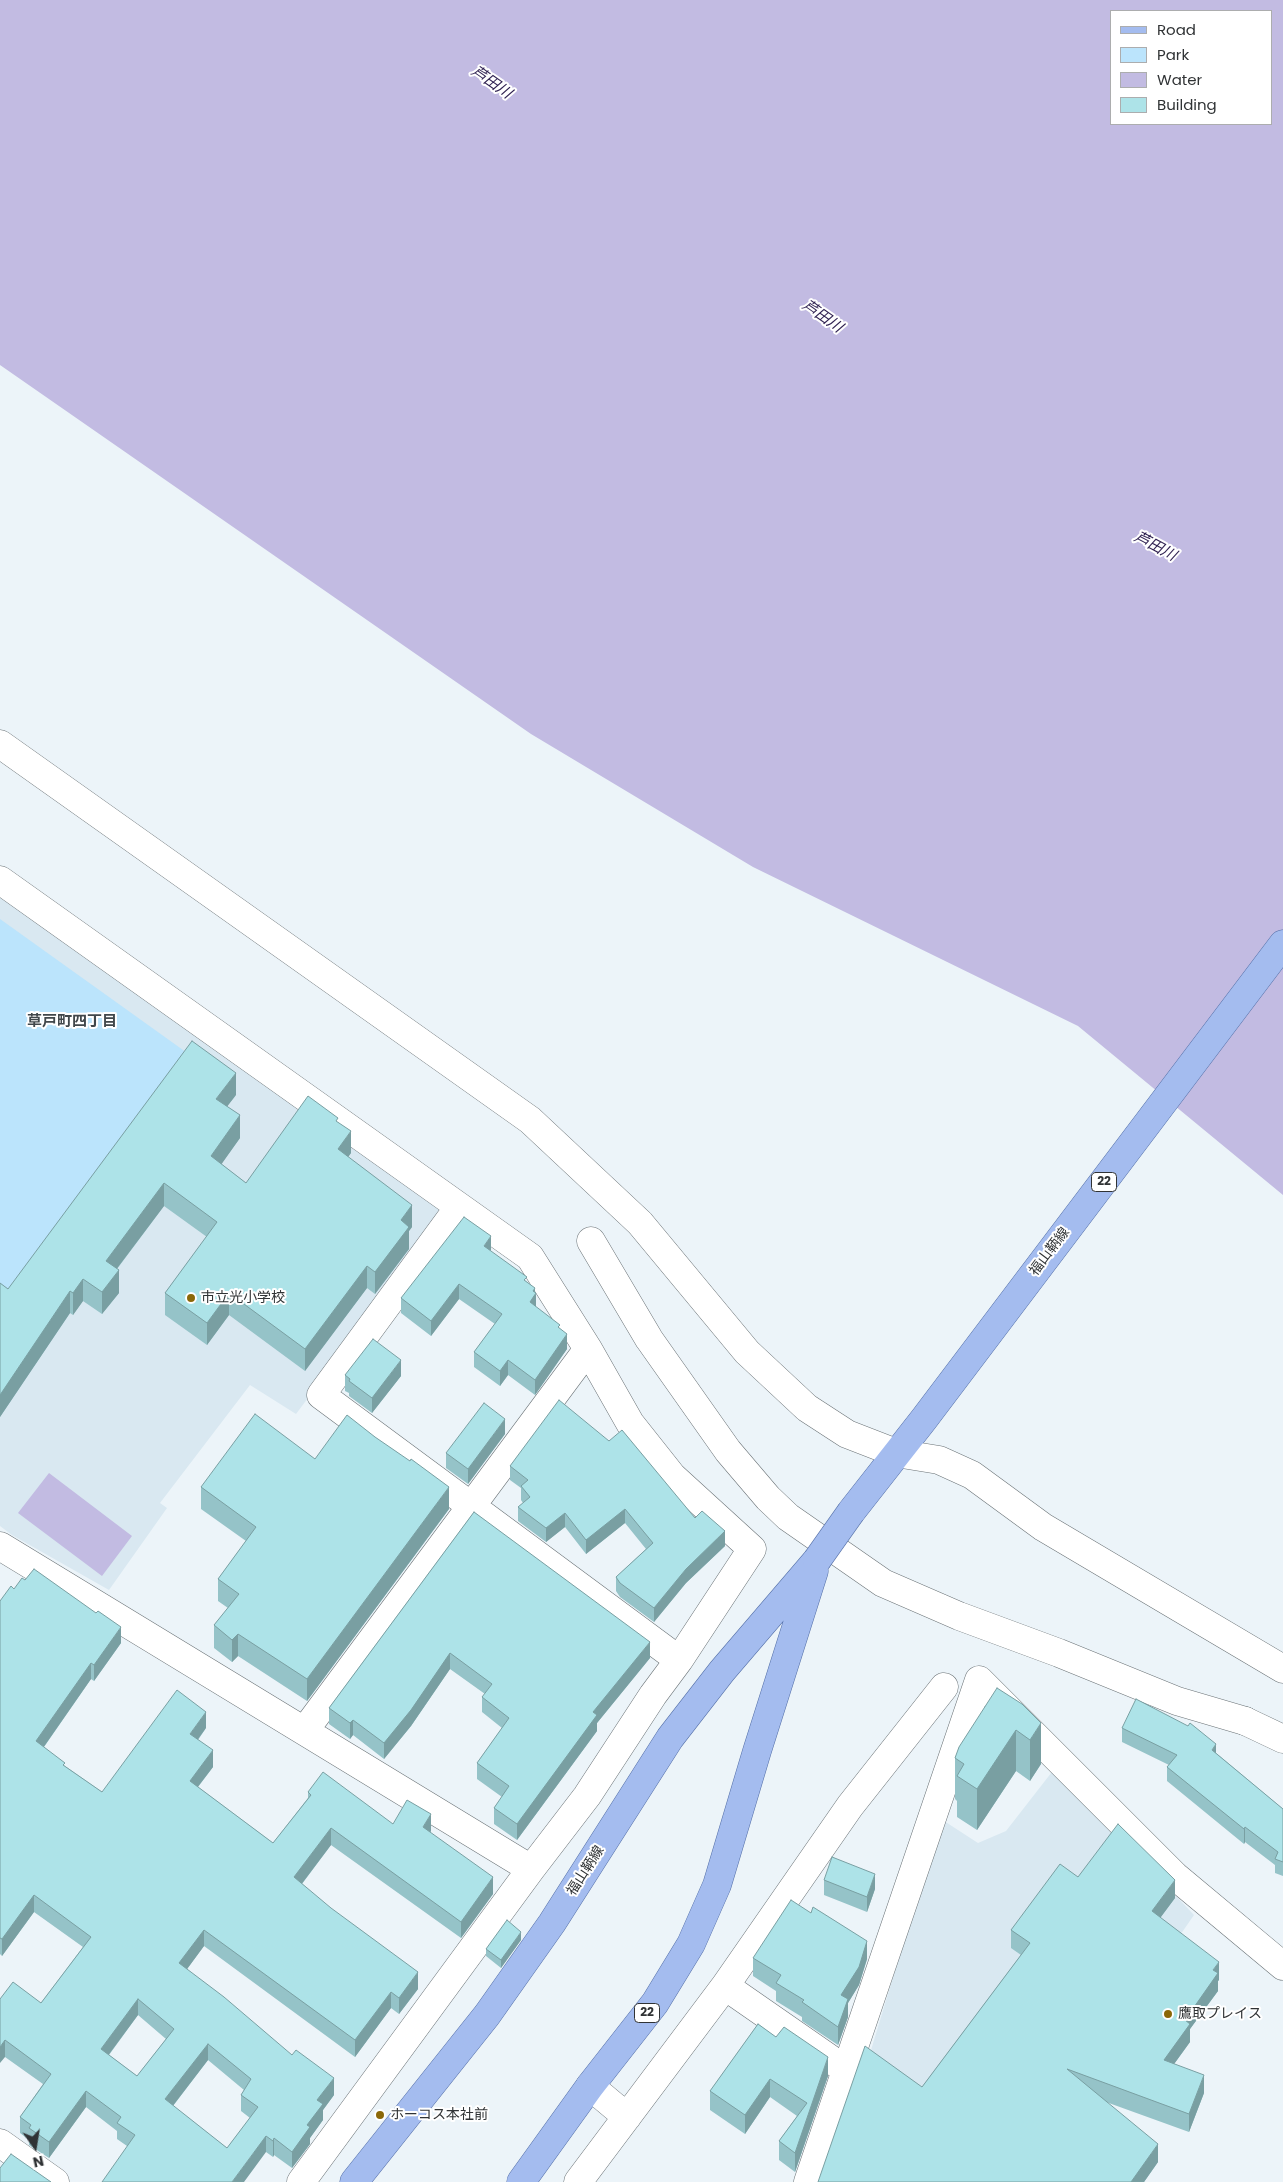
<!DOCTYPE html>
<html>
<head>
<meta charset="utf-8">
<style>
  body { margin:0 }
  #map { position:relative; width:1283px; height:2182px; overflow:hidden; background:#ecf4f9; font-family:Poppins,sans-serif }
  canvas { display:block }
  .legend { position:absolute; left:1110px; top:10px; width:162px; height:115px; box-sizing:border-box; background:#fff; border:1px solid #acadae; margin:0; padding:6px 9px; list-style:none; font-size:15px; color:#303335 }
  .legend li { display:flex; align-items:center; gap:10px; height:25px }
  .legend b { width:25px; border:1px solid #acadae }
  .north { position:absolute; left:10px; top:2122px; width:50px; height:50px; -webkit-text-stroke:4px #fff; paint-order:stroke; rotate:167deg; font-size:14px; font-weight:700; line-height:20px; text-align:center; color:#303335 }
  .north::after { content:''; display:block; margin:auto; width:18px; height:22px; background:#303335; clip-path:polygon(50% 0,100% 100%,50% 72%,0 100%) }
</style>
</head>
<body>
<div id="map">
<canvas width="1283" height="2182"></canvas>
<ul class="legend">
<li><b style="height:6px;background:#a4bcef"></b>Road</li>
<li><b style="height:14px;background:#bbe4fc"></b>Park</li>
<li><b style="height:14px;background:#c2bbe2"></b>Water</li>
<li><b style="height:14px;background:#ade3e8"></b>Building</li>
</ul>
<div class="north">N</div>
</div>
<script>
const ctx = document.querySelector('canvas').getContext('2d');
ctx.lineJoin = 'round';
function fill(path, color) {
  ctx.fillStyle = color;
  ctx.fill(path, 'evenodd');
}
function shape(rows) {
  const path = new Path2D();
  for (const r of rows) {
    path.moveTo(r[0], r[1]);
    for (let i = 2; i < r.length; i += 2) path.lineTo(r[i], r[i + 1]);
  }
  return path;
}
function trace(path, color, width, dash) {
  ctx.strokeStyle = color;
  ctx.lineWidth = width;
  ctx.lineCap = dash ? 'butt' : 'round';
  ctx.setLineDash(dash || []);
  ctx.stroke(path);
}
function label(font, color, halo, rows, align = 'center') {
  ctx.font = font + ' Poppins,"Noto Sans JP",sans-serif';
  ctx.lineWidth = 4;
  ctx.setLineDash([]);
  ctx.textBaseline = 'middle';
  ctx.strokeStyle = halo;
  ctx.fillStyle = color;
  for (const [text, x, y, turn = 0] of rows) {
    ctx.save();
    ctx.translate(x, y);
    ctx.rotate((+turn || 0) * Math.PI / 180);
    ctx.textAlign = isNaN(turn) ? turn : align;
    if (halo) ctx.strokeText(text, 0, 0);
    ctx.fillText(text, 0, 0);
    ctx.restore();
  }
}
fill(shape([
  [0,891,448,1211,296,1414,250,1385,160,1503,167,1508,109,1590,12,1535,0,1526],
  [1055,1768,1194,1915,1113,2032,1000,2153,868,2060,941,1819,978,1843,1006,1831]
]), '#d9e8f1');
fill(shape([
  [0,919,190,1055,3,1297,0,1295]
]), '#bbe4fc');
fill(shape([
  [0,0,1283,0,1283,1195,1078,1026,753,867,531,734,0,365],
  [1112,11,1272,11,1272,124,1112,124],
  [49,1473,132,1536,102,1576,18,1513]
]), '#c2bbe2');
const minor = shape([
  [0,880,530,1257,588,1349,630,1423,672,1476,752,1549,679,1660,653,1695,587,1796,531,1869,301,2182],
  [459,1207,321,1395,679,1660],
  [0,1546,531,1869],
  [1245,1721,1283,1739],
  [305,1730,588,1349],
  [725,1986,846,2070],
  [590,2086,627,2117],
  [0,2143,55,2182],
  [578,2182,725,1986,850,1806,944,1687],
  [808,2182,979,1680,1175,1876,1283,1966]
]);
const tertiary = shape([
  [0,744,530,1120,640,1223,747,1352,807,1408,847,1434,896,1453,939,1460,972,1475,1043,1527,1283,1669],
  [591,1241,649,1339,728,1451,768,1498,788,1517,883,1583,959,1616,1059,1653,1177,1701,1245,1721]
]);
const primary = shape([
  [851,1512,924,1419,1283,944],
  [354,2182,487,2015,552,1923,670,1738,722,1671,817,1560],
  [521,2182,590,2086,655,2003,691,1944,717,1885,757,1751,814,1571]
]);
trace(minor, '#6a7276', 29);
trace(tertiary, '#6a7276', 29);
trace(primary, '#546fa7', 29);
trace(minor, '#fff', 28);
trace(tertiary, '#fff', 28);
trace(primary, '#a4bcef', 28);
const primaryBridge = shape([
  [817,1560,851,1512]
]);
trace(primaryBridge, '#546fa7', 29, []);
trace(primaryBridge, '#a4bcef', 28);
fill(shape([
  [236,1095,227,1106,240,1138,221,1164,246,1183,338,1122,351,1153,348,1157,412,1227,409,1231,409,1249,375,1294,367,1288,305,1371,229,1315,207,1345,165,1315,165,1293,207,1237,164,1206,117,1269,119,1293,102,1314,83,1301,73,1315,70,1313,0,1417,0,1283,8,1289],
  [491,1250,490,1251,527,1282,535,1292,536,1307,560,1329,567,1349,535,1395,508,1375,500,1386,474,1367,474,1352,495,1324,459,1299,431,1336,401,1313,401,1298],
  [345,1375,401,1376,372,1413,349,1396,349,1393,345,1391],
  [505,1434,468,1484,446,1468,446,1453],
  [315,1459,449,1509,307,1701,238,1656,232,1662,214,1648,214,1625,228,1608,218,1601,218,1579,246,1541,201,1509,201,1487],
  [510,1466,695,1518,725,1546,686,1583,654,1622,620,1597,616,1591,616,1577,646,1549,625,1523,586,1554,565,1527,546,1542,518,1521,518,1507,523,1503,521,1500,521,1488,510,1480],
  [474,1512,650,1658,597,1723,597,1731,517,1840,494,1824,494,1808,502,1797,477,1779,477,1763,502,1728,482,1712,482,1697,485,1694,450,1669,411,1726,384,1759,353,1735,350,1739,329,1724,329,1708],
  [14,1589,121,1643,94,1681,91,1679,44,1747,65,1766,102,1792,206,1728,198,1740,213,1767,198,1787,273,1843,308,1798,308,1792,393,1824,431,1831,430,1832,493,1894,461,1938,331,1845,302,1884,418,1989,399,2014,391,2008,355,2057,204,1946,187,1969,334,2095,323,2110,323,2120,310,2138,310,2144,292,2168,274,2155,273,2157,266,2152,127,2146,117,2139,117,2131,86,2107,49,2158,29,2145,29,2140,20,2133,20,2117,43,2084,5,2057,0,1999,41,2003,83,1947,34,1912,2,1956,0,1954,0,1601],
  [138,2015,166,2039,137,2076,109,2055],
  [208,2060,244,2090,241,2095,241,2111,250,2118,227,2148,173,2106],
  [1022,1704,1041,1764,1030,1781,1016,1771,977,1830,957,1817,957,1801,955,1799,955,1758],
  [1122,1728,1216,1753,1283,1809,1283,1876,1275,1873,1275,1865,1245,1842,1244,1844,1167,1781,1167,1767,1169,1765,1122,1742],
  [1078,1877,1175,1898,1160,1918,1219,1980,1218,1981,1218,1991,1190,2029,1190,2042,1174,2064,1204,2093,1189,2132,1106,2102,1158,2162,1144,2182,818,2182,922,2087,1021,1955,1011,1948,1011,1930],
  [824,1880,875,1889,867,1912,824,1895],
  [521,1940,501,1968,486,1956,486,1949],
  [753,1958,867,1959,859,1985,848,2003,848,2017,838,2045,802,2021,802,2017,776,2001,776,1991,753,1976],
  [758,2024,828,2076,795,2172,779,2160,779,2141,797,2116,770,2097,745,2134,710,2110,710,2091]
]), '#95c3c8');
fill(shape([
  [236,1073,236,1095,216,1121,216,1099],
  [240,1115,240,1138,211,1179,211,1156],
  [351,1131,351,1153,338,1171,338,1149],
  [164,1183,164,1206,106,1283,106,1261],
  [412,1205,412,1227,409,1231,409,1249,375,1294,375,1272,401,1220],
  [491,1236,491,1250,484,1261,484,1246],
  [367,1266,367,1288,305,1371,305,1349],
  [119,1270,119,1293,102,1314,102,1292],
  [83,1279,83,1301,73,1315,73,1293],
  [459,1284,459,1299,431,1336,431,1321],
  [535,1288,535,1295,536,1293,536,1308,530,1302,533,1291],
  [70,1291,70,1313,0,1417,0,1395],
  [229,1293,229,1315,207,1345,207,1323],
  [567,1334,567,1349,535,1395,535,1380],
  [401,1360,401,1376,372,1413,372,1398],
  [508,1360,508,1375,500,1386,500,1371],
  [505,1419,505,1434,468,1484,468,1469],
  [449,1487,449,1509,307,1701,307,1679],
  [625,1509,625,1523,586,1554,586,1540],
  [565,1513,565,1527,546,1542,546,1528],
  [725,1531,725,1546,686,1583,654,1622,654,1608,686,1569],
  [121,1627,121,1643,94,1681,94,1665],
  [238,1634,238,1656,232,1662,232,1640],
  [650,1642,650,1658,597,1723,597,1731,517,1840,517,1824,593,1712],
  [450,1653,450,1669,411,1726,384,1759,384,1743],
  [91,1663,91,1679,36,1758,36,1741],
  [206,1712,206,1728,190,1750,190,1734],
  [353,1720,353,1735,350,1739,350,1723],
  [1041,1723,1041,1764,1030,1781,1030,1740],
  [1016,1730,1016,1771,977,1830,977,1789],
  [1216,1744,1216,1759,1212,1750],
  [213,1750,213,1767,190,1797,190,1781],
  [431,1814,431,1831,423,1844,423,1827],
  [1245,1827,1245,1842,1244,1844,1244,1829],
  [331,1828,331,1845,294,1894,294,1877],
  [875,1874,875,1889,867,1912,867,1897],
  [493,1877,493,1894,461,1938,461,1922],
  [1175,1880,1175,1898,1152,1929,1152,1911],
  [34,1895,34,1912,2,1956,2,1939],
  [204,1930,204,1946,179,1980,179,1963],
  [521,1932,521,1940,501,1968,501,1960],
  [867,1941,867,1959,859,1985,848,2003,848,2017,838,2045,838,2027,841,1995],
  [1219,1962,1219,1980,1218,1981,1218,1991,1190,2029,1190,2042,1164,2078,1164,2060,1185,2020,1213,1970],
  [418,1972,418,1989,399,2014,399,1998],
  [391,1992,391,2008,355,2057,355,2040],
  [138,1999,138,2015,101,2065,101,2049],
  [5,2040,5,2057,0,2063,0,2047],
  [208,2044,208,2060,165,2116,165,2099],
  [828,2057,828,2076,795,2172,795,2153],
  [1204,2075,1204,2093,1189,2132,1189,2114],
  [334,2078,334,2095,323,2110,323,2120,310,2138,310,2144,292,2168,292,2152,307,2125,317,2100],
  [770,2079,770,2097,745,2134,745,2115],
  [86,2091,86,2107,49,2158,49,2142],
  [266,2136,266,2152,244,2182,232,2182],
  [274,2138,274,2155,273,2157,273,2141],
  [1158,2144,1158,2162,1144,2182,1131,2182]
]), '#799fa2');
const building = shape([
  [192,1041,236,1073,216,1099,240,1115,211,1156,246,1183,308,1096,338,1118,336,1121,351,1131,338,1149,412,1205,401,1220,409,1227,375,1272,367,1266,305,1349,229,1293,207,1323,165,1293,217,1222,164,1183,106,1261,119,1270,102,1292,83,1279,73,1293,70,1291,0,1395,0,1283,8,1289,192,1041],
  [464,1217,491,1236,484,1246,527,1277,524,1280,535,1288,533,1291,536,1293,530,1302,560,1325,558,1327,567,1334,535,1380,508,1360,500,1371,474,1352,502,1314,459,1284,431,1321,401,1298,464,1217],
  [373,1339,401,1360,372,1398,349,1381,350,1379,345,1375,373,1339],
  [559,1400,609,1441,622,1430,695,1518,702,1511,725,1531,686,1569,654,1608,620,1583,616,1577,653,1543,625,1509,586,1540,565,1513,546,1528,518,1507,530,1497,521,1486,528,1480,510,1466,559,1400],
  [484,1403,505,1419,468,1469,446,1453,484,1403],
  [255,1414,315,1459,347,1415,375,1437,410,1461,411,1459,449,1487,307,1679,238,1634,232,1640,214,1625,239,1594,218,1579,256,1527,201,1487,255,1414],
  [474,1512,650,1642,593,1712,597,1715,517,1824,494,1808,509,1786,477,1763,509,1718,482,1697,492,1684,450,1653,411,1710,384,1743,353,1720,350,1723,329,1708,474,1512],
  [34,1569,96,1613,98,1611,121,1627,94,1665,91,1663,36,1741,65,1763,63,1765,102,1792,177,1690,206,1712,190,1734,213,1750,190,1781,273,1843,311,1795,308,1792,323,1772,393,1824,407,1800,431,1814,423,1827,493,1877,461,1922,331,1828,294,1877,331,1908,418,1972,399,1998,391,1992,355,2040,204,1930,179,1963,224,1997,292,2055,296,2050,334,2078,317,2100,323,2104,307,2125,310,2127,292,2152,274,2138,273,2141,266,2136,232,2182,102,2182,135,2135,117,2123,121,2117,86,2091,49,2142,29,2128,31,2125,20,2117,51,2074,5,2040,0,2047,0,1999,13,1982,41,2003,91,1937,34,1895,2,1939,0,1938,0,1601,11,1586,14,1589,22,1578,25,1580,34,1569],
  [138,1999,174,2029,137,2076,101,2049,138,1999],
  [208,2044,251,2079,241,2095,258,2107,227,2148,165,2099,208,2044],
  [997,1688,1022,1704,1041,1723,1030,1740,1016,1730,977,1789,957,1776,964,1764,955,1758,959,1747,997,1688],
  [1136,1699,1188,1726,1190,1723,1216,1744,1212,1750,1283,1809,1283,1862,1275,1859,1278,1852,1245,1827,1244,1829,1167,1767,1177,1755,1122,1728,1136,1699],
  [1118,1824,1175,1880,1152,1911,1219,1962,1213,1970,1218,1973,1185,2020,1190,2024,1164,2060,1204,2075,1189,2114,1067,2069,1158,2144,1131,2182,818,2182,865,2046,922,2087,1030,1943,1011,1930,1060,1864,1078,1877,1118,1824],
  [832,1857,875,1874,867,1897,824,1880,832,1857],
  [791,1900,811,1913,813,1907,867,1941,859,1967,841,1995,848,1999,838,2027,802,2002,804,2000,776,1983,781,1975,753,1958,791,1900],
  [507,1920,521,1932,501,1960,486,1949,507,1920],
  [758,2024,776,2037,784,2027,828,2057,795,2153,779,2141,807,2103,770,2079,745,2115,710,2091,758,2024],
  [11,2154,51,2182,0,2182,0,2168,11,2154]
]);
fill(building, '#ade3e8');
trace(building, '#799fa2', 1);
for (const [x, y, r, color] of [
  [191,1298,5,"#8b6808"],
  [1168,2014,5,"#8b6808"],
  [380,2115,5,"#8b6808"]
]) {
  const dot = new Path2D();
  dot.arc(x, y, r, 0, 2 * Math.PI);
  ctx.fillStyle = color;
  ctx.fill(dot);
  trace(dot, '#fff', 2);
}
for (const [x, y, w] of [
  [1104,1182,25],
  [647,2013,25]
]) {
  const box = new Path2D();
  box.roundRect(x - w / 2, y - 9.5, w, 19, 4);
  ctx.fillStyle = '#fff';
  ctx.fill(box);
  trace(box, '#303335', 1);
}
label('bold 12px', '#303335', null, [
  ["22",1104,1182],
  ["22",647,2013]
]);
label('14px', '#303335', '#fff', [
  ["福山鞆線",1050,1252,-53],
  ["福山鞆線",586,1871,-57]
]);
label('14px', '#303335', '#fff', [
  ["市立光小学校",201,1298],
  ["鷹取プレイス",1178,2014],
  ["ホーコス本社前",390,2115]
], 'left');
label('italic 15px', '#2d1f4f', '#fff', [
  ["芦田川",491,83,35],
  ["芦田川",822,317,35],
  ["芦田川",1155,547,28]
]);
label('bold 15px', '#41474b', '#fff', [
  ["草戸町四丁目",72,1022]
]);
</script>
</body>
</html>
